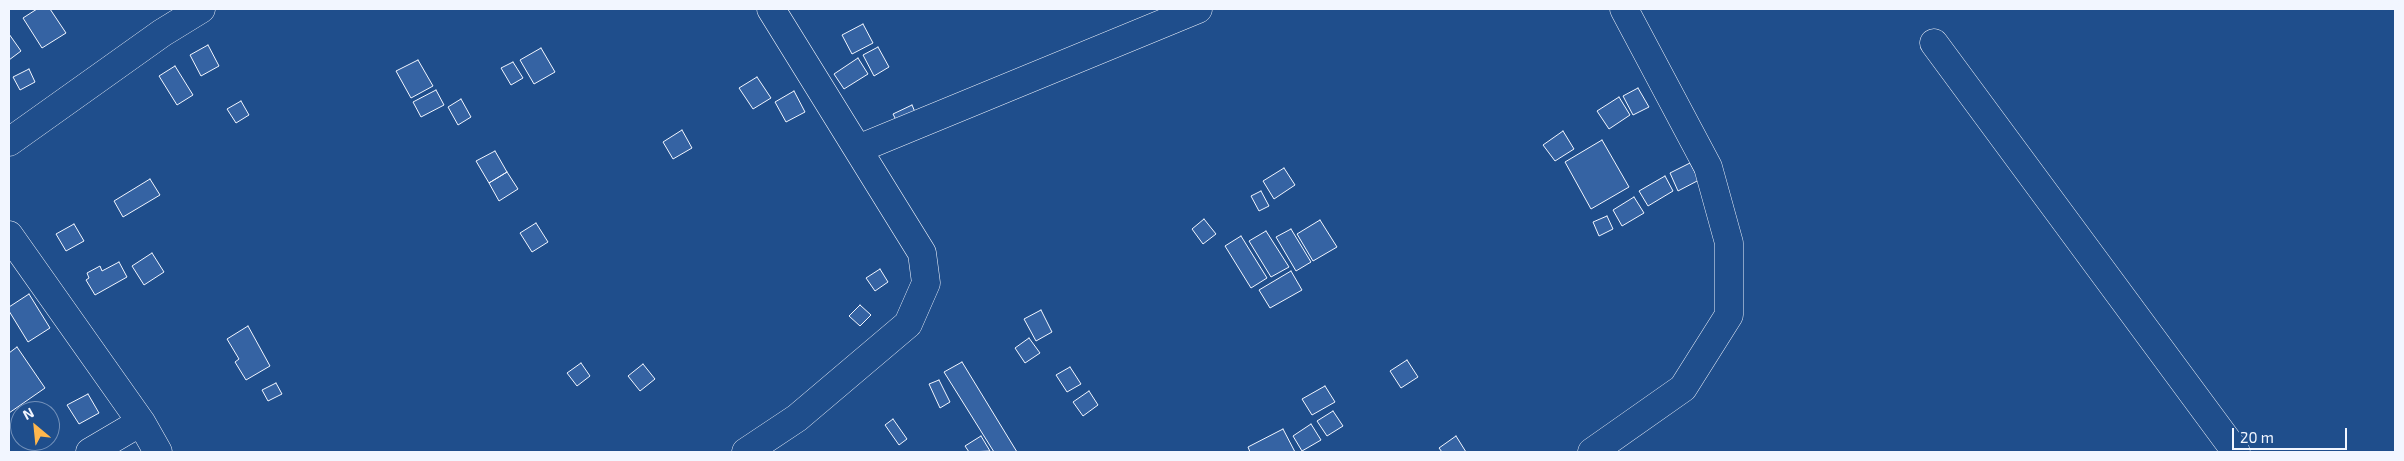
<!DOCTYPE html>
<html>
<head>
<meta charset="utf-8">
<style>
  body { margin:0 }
  #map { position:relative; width:2404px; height:461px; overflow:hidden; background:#1f4e8c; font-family:"Exo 2",sans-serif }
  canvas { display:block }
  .frame { position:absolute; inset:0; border:10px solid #f2f6ff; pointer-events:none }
  .north { position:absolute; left:10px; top:401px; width:50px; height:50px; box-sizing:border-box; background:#1f4e8c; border:1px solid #7391ba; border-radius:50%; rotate:332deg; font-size:14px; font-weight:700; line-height:20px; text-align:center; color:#f2f6ff }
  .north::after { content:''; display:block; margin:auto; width:18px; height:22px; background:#ffb74d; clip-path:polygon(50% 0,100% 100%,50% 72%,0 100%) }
  .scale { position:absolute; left:2232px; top:428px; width:115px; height:22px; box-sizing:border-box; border:2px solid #f2f6ff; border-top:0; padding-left:6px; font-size:15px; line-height:18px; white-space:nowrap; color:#f2f6ff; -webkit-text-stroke:4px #1f4e8c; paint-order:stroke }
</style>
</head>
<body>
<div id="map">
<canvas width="2404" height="461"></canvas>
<div class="frame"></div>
<div class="north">N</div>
<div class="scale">20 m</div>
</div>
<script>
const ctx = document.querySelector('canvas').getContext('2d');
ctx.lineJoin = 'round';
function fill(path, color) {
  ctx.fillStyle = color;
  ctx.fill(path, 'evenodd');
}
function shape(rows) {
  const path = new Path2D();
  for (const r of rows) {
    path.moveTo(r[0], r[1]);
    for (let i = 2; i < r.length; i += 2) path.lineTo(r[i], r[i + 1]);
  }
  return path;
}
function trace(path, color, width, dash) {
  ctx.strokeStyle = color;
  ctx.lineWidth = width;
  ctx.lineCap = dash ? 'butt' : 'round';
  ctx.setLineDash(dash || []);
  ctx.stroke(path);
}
const building = shape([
  [37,9,50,9,66,33,42,48,23,18,37,9],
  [863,24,873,43,852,54,842,35,863,24],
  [9,34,21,51,9,60,9,34],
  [208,45,219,66,201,76,190,55,208,45],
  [878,47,889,67,874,76,863,55,878,47],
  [541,48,555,72,534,84,520,60,541,48],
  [858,58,868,74,844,89,834,74,858,58],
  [418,60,433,86,411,98,396,71,418,60],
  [513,62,523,78,511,85,501,68,513,62],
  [175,66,193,95,177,105,159,76,175,66],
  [29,69,35,82,20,90,13,77,29,69],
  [757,77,771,98,753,109,739,88,757,77],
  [1638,88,1649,107,1633,115,1623,96,1638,88],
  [436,90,444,105,421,117,413,102,436,90],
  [794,91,805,112,786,122,775,102,794,91],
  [1619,97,1630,115,1609,129,1597,111,1619,97],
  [461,99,471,117,458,125,448,107,461,99],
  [241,101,249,115,236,123,227,109,241,101],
  [912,105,918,119,900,128,893,114,912,105],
  [682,130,692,148,673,159,663,142,682,130],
  [1563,131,1574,149,1555,161,1543,145,1563,131],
  [1602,140,1629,187,1591,209,1565,162,1602,140],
  [495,151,507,172,489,183,476,161,495,151],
  [1690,163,1699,180,1678,191,1670,173,1690,163],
  [1284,168,1295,185,1274,199,1263,181,1284,168],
  [507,172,518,189,499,201,489,183,507,172],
  [1665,176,1673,191,1648,206,1639,191,1665,176],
  [150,179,160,195,123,217,114,201,150,179],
  [1261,191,1269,206,1259,211,1251,196,1261,191],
  [1634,197,1644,213,1622,226,1613,210,1634,197],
  [1607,216,1613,229,1599,236,1593,222,1607,216],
  [1204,219,1216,234,1203,244,1192,229,1204,219],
  [1320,220,1337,247,1313,261,1297,234,1320,220],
  [536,223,548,242,532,252,520,233,536,223],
  [74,224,84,241,66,251,56,234,74,224],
  [1291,229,1311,262,1296,271,1276,237,1291,229],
  [1266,231,1289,267,1271,277,1249,241,1266,231],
  [1241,236,1267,278,1251,288,1225,246,1241,236],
  [152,253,164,272,144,285,132,266,152,253],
  [119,262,127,277,95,295,86,280,89,278,87,273,100,266,102,271,119,262],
  [880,269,888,282,875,291,866,278,880,269],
  [1291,271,1302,290,1270,308,1259,290,1291,271],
  [29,294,50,328,28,342,9,311,9,307,29,294],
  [860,305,871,315,860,326,849,316,860,305],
  [1041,310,1052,332,1036,341,1024,319,1041,310],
  [248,326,270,366,246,380,235,362,239,359,227,339,248,326],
  [1029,338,1040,353,1025,363,1015,348,1029,338],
  [17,347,45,388,9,413,9,353,17,347],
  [1407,360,1418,377,1401,388,1390,371,1407,360],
  [962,362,1017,452,994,452,944,372,962,362],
  [581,363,590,376,577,386,567,373,581,363],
  [643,364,655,379,640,391,628,376,643,364],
  [1070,367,1081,384,1067,392,1056,375,1070,367],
  [939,380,950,402,940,408,929,384,939,380],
  [276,383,282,394,268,401,262,390,276,383],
  [1325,386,1335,402,1312,415,1302,399,1325,386],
  [1089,391,1098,405,1083,416,1073,402,1089,391],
  [88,394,99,413,79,424,67,405,88,394],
  [1333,411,1343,426,1327,436,1317,421,1333,411],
  [893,419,907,439,899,445,885,425,893,419],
  [1311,424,1321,440,1302,451,1293,436,1311,424],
  [1283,429,1295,452,1250,452,1248,447,1283,429],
  [981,436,990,451,969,452,965,446,981,436],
  [1456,436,1466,452,1442,452,1439,448,1456,436]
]);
fill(building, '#3563a3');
trace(building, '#f2f6ff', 1);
const minor = shape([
  [1934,43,2236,452],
  [9,142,162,33,201,9],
  [858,149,1198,9],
  [9,235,141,422,158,452],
  [90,452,141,422],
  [746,452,797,418,908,324,926,283,922,253,771,9],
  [1592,452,1683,388,1729,315,1729,243,1708,167,1624,9]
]);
trace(minor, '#f2f6ff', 29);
trace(minor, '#1f4e8c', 28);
</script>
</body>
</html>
